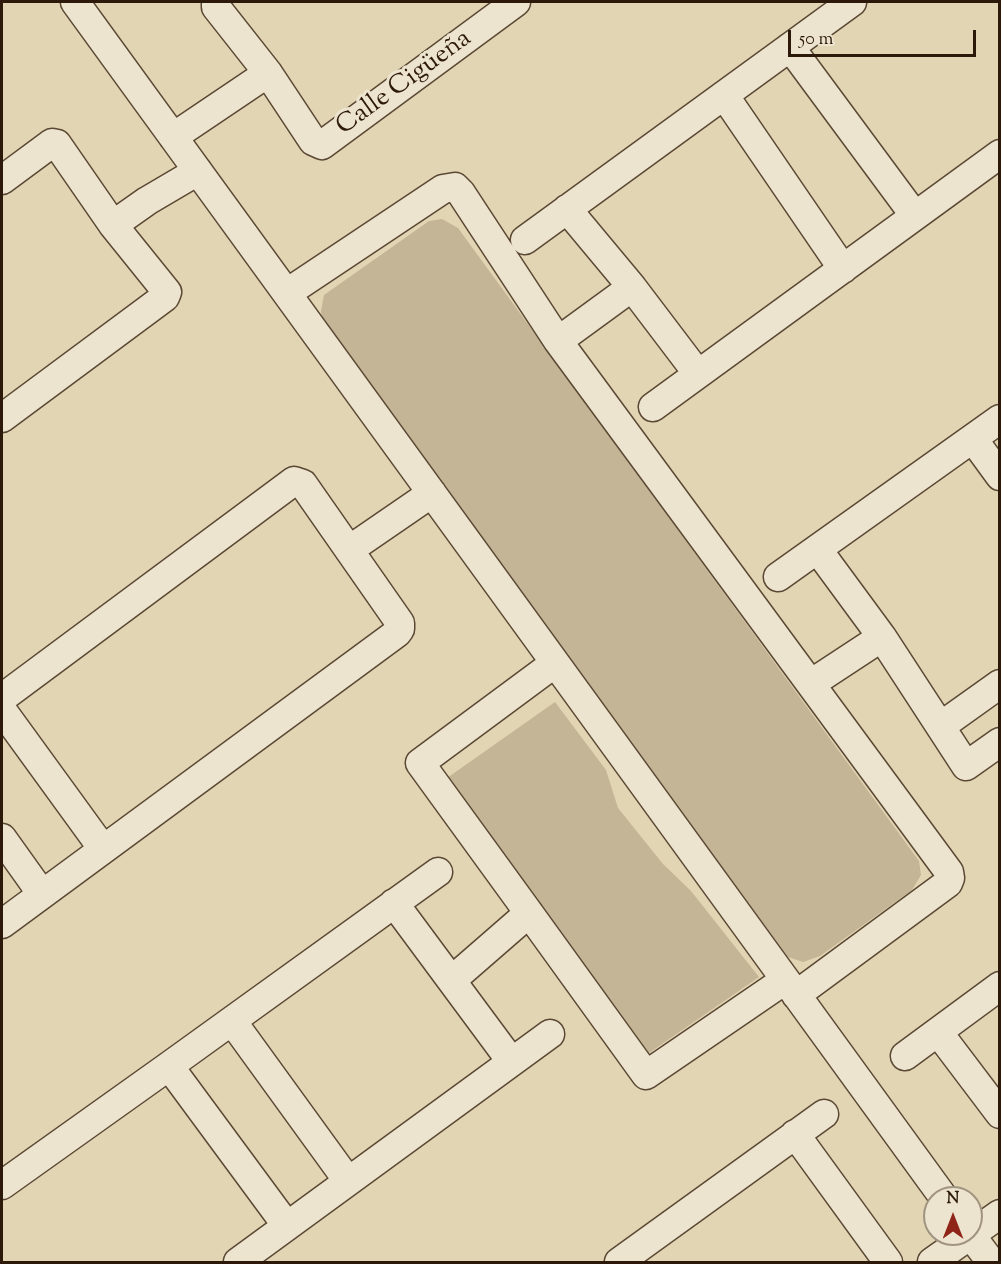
<!DOCTYPE html>
<html>
<head>
<meta charset="utf-8">
<style>
  body { margin:0 }
  #map { position:relative; width:1001px; height:1264px; overflow:hidden; background:#e2d5b3; font-family:"Sorts Mill Goudy",serif }
  canvas { display:block }
  .frame { position:absolute; inset:0; border:3px solid #2d190a; pointer-events:none }
  .north { position:absolute; left:923px; top:1186px; width:60px; height:60px; box-sizing:border-box; background:#ece4ce; border:2px solid #a09380; border-radius:50%; rotate:0deg; font-size:16px; font-weight:700; line-height:24px; text-align:center; color:#2d190a }
  .north::after { content:''; display:block; margin:auto; width:21px; height:27px; background:#8f2418; clip-path:polygon(50% 0,100% 100%,50% 72%,0 100%) }
  .scale { position:absolute; left:788px; top:30px; width:188px; height:27px; box-sizing:border-box; border:3px solid #2d190a; border-top:0; padding-left:8px; font-size:18px; line-height:21px; white-space:nowrap; color:#2d190a; -webkit-text-stroke:4px #ece4ce; paint-order:stroke }
</style>
</head>
<body>
<div id="map">
<canvas width="1001" height="1264"></canvas>
<div class="frame"></div>
<div class="north">N</div>
<div class="scale">50 m</div>
</div>
<script>
const ctx = document.querySelector('canvas').getContext('2d');
ctx.lineJoin = 'round';
function fill(path, color) {
  ctx.fillStyle = color;
  ctx.fill(path, 'evenodd');
}
function shape(rows) {
  const path = new Path2D();
  for (const r of rows) {
    path.moveTo(r[0], r[1]);
    for (let i = 2; i < r.length; i += 2) path.lineTo(r[i], r[i + 1]);
  }
  return path;
}
function trace(path, color, width, dash) {
  ctx.strokeStyle = color;
  ctx.lineWidth = width;
  ctx.lineCap = dash ? 'butt' : 'round';
  ctx.setLineDash(dash || []);
  ctx.stroke(path);
}
function label(font, color, halo, rows, align = 'center') {
  ctx.font = font + ' "Sorts Mill Goudy",serif';
  ctx.lineWidth = 6;
  ctx.setLineDash([]);
  ctx.textBaseline = 'middle';
  ctx.strokeStyle = halo;
  ctx.fillStyle = color;
  for (const [text, x, y, turn = 0] of rows) {
    ctx.save();
    ctx.translate(x, y);
    ctx.rotate((+turn || 0) * Math.PI / 180);
    ctx.textAlign = isNaN(turn) ? turn : align;
    if (halo) ctx.strokeText(text, 0, 0);
    ctx.fillText(text, 0, 0);
    ctx.restore();
  }
}
fill(shape([
  [442,219,458,228,919,861,921,875,912,890,820,956,803,962,788,957,323,326,321,311,324,295,429,221],
  [555,702,606,770,618,808,663,864,691,891,759,977,649,1053,447,778]
]), '#c3b596');
const minor = shape([
  [75,2,944,1198],
  [216,2,216,7,268,73,313,141,322,145,516,2],
  [790,47,915,216],
  [724,95,843,269],
  [173,137,268,73],
  [2,180,52,143,57,144,113,225,167,292,165,297,2,418],
  [567,209,632,287,698,374],
  [113,225,147,201,198,171],
  [525,240,852,2],
  [287,293,443,189,455,187,461,193,558,341,949,872,950,878,948,883,796,995],
  [558,341,632,287],
  [653,407,1000,154],
  [973,439,1000,476],
  [349,550,432,493],
  [818,550,882,637,966,766,1000,742],
  [778,577,1000,419],
  [555,663,420,763,529,913,646,1075,785,980],
  [812,683,882,637],
  [2,698,294,481,303,484,400,623,400,629,397,633,2,924],
  [2,710,103,849],
  [941,726,1000,684],
  [2,838,42,894],
  [394,903,511,1061],
  [452,980,529,913],
  [232,1021,348,1181],
  [938,1032,1000,1114],
  [905,1056,1000,986],
  [169,1066,287,1226],
  [795,1134,888,1262],
  [2,1185,169,1066,438,872],
  [970,1234,991,1262],
  [238,1262,550,1034],
  [619,1262,824,1114],
  [932,1262,1000,1214]
]);
trace(minor, '#5a4834', 31);
trace(minor, '#ece4ce', 28);
label('26px', '#2d190a', '#ece4ce', [
  ["Calle Cigüeña",405,84,-36]
]);
</script>
</body>
</html>
